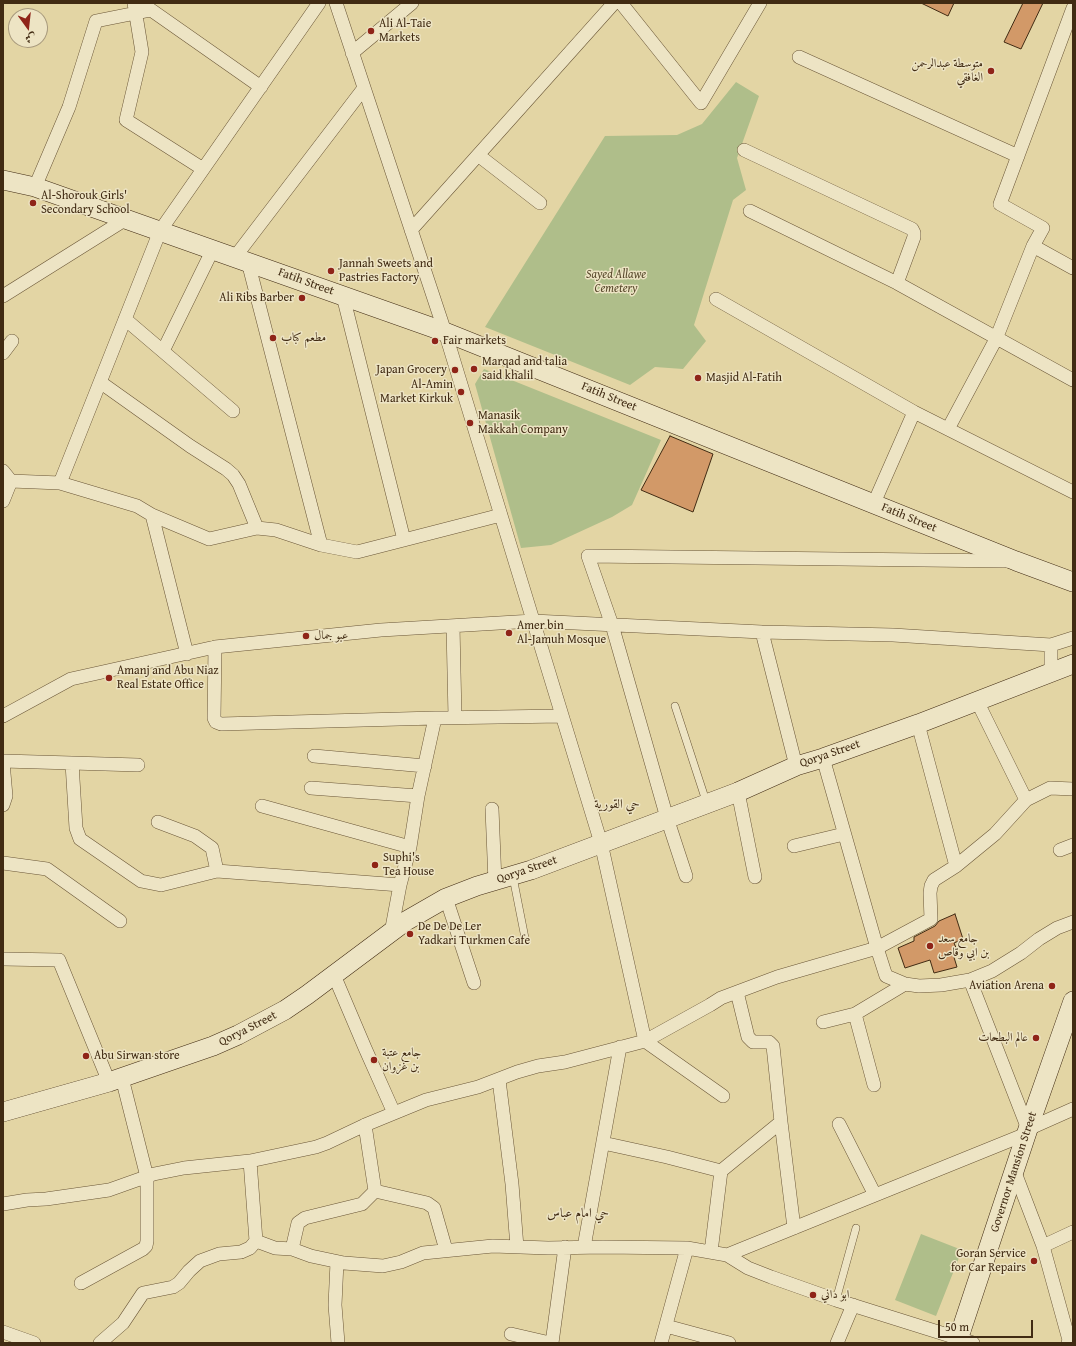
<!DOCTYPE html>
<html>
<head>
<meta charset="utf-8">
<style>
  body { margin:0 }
  #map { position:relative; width:1076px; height:1346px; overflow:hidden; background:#e3d5a4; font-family:"Gentium Book Plus",Amiri,serif }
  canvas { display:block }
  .frame { position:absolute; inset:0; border:4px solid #412b13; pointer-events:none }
  .north { position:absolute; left:8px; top:8px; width:40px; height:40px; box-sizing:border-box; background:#ede4c4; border:1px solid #a89a7d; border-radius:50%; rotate:165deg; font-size:11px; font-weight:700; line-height:16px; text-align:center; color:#412b13 }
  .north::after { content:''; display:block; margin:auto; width:14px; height:18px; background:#8f2418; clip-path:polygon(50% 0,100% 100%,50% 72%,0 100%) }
  .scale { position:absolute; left:938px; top:1320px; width:95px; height:18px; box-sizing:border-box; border:2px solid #412b13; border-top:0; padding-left:5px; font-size:12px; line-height:14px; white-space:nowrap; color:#412b13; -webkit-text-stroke:3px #ede4c4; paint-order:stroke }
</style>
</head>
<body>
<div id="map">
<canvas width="1076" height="1346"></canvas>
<div class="frame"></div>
<div class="north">ش</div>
<div class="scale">50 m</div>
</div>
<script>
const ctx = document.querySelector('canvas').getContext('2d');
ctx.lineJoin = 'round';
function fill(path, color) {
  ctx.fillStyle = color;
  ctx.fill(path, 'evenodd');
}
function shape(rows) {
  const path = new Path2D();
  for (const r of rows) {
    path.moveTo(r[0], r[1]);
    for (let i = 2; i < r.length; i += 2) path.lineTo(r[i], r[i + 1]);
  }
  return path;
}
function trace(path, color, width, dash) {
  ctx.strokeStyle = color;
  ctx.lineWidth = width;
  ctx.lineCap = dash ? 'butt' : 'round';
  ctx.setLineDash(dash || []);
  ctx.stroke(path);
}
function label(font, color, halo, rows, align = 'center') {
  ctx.font = font + ' "Gentium Book Plus",Amiri,serif';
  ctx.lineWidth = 3;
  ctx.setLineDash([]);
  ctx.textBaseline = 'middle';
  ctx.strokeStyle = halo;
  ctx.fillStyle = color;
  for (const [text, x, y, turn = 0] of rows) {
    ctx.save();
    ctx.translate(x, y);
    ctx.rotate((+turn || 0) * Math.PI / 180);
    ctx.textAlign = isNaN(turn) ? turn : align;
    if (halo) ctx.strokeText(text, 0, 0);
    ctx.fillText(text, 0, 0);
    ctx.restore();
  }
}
fill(shape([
  [736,82,759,96,737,158,746,190,733,200,694,325,706,341,683,369,655,367,630,385,485,327,605,136,677,135,702,124],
  [484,369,661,440,632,505,612,517,551,545,521,548,475,384],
  [921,1234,962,1250,936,1316,895,1300]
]), '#afbe8a');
const building = shape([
  [921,3,954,3,948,16,921,3],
  [1023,3,1043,3,1021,49,1004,42,1023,3],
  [670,436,713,454,693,512,641,490,670,436],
  [955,914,963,939,954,943,957,950,952,951,957,967,934,973,930,960,905,968,898,948,914,941,914,937,935,926,939,921,955,914]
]);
fill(building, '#d29968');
trace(building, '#412b13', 1);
const lane = shape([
  [675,706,707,804],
  [513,877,525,938],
  [836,1300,856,1228]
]);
const street = shape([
  [134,3,142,52,126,120,203,169],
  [336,3,445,332,601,843,645,1041,723,1096],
  [621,3,701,103,760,3],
  [144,5,261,87],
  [352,53,412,3],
  [799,57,1018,156],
  [744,150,912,229,914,233,914,237,897,283],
  [478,155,540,203],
  [35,187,69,107,96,21,151,10],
  [750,211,897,283,1073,380],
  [411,230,614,3],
  [1033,246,1073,268],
  [235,257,364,88],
  [248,262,321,545],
  [3,296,126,219],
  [343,296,404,540],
  [716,299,914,412,1073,492],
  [125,319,233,411],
  [163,351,213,249],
  [3,353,12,341],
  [100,382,190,446,226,469,233,475,239,484,257,528],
  [948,429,996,339,1033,246,1043,228,1000,204,1073,8],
  [3,471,11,481,3,501],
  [11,481,60,483,137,506,152,515,209,539,257,528,276,530,321,545,357,552,501,515],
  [60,483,160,231,319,3],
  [874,503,914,412],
  [152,515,187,654],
  [453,626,455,717],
  [762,632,796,766],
  [1051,645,1051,673],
  [215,647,214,718,216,722,221,724,435,718,562,716],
  [977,701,1026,800],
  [3,716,71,679,215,647,381,630,533,621,762,632,893,635,1051,645,1073,638],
  [918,724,956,866],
  [314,756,425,766],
  [823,758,877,948,886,976,905,984,919,986,941,985,970,980,992,971,1021,953,1039,939,1057,928,1073,922],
  [3,761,72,763,76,828,80,839,141,881,161,885,217,871,400,885],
  [3,762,6,796,3,805],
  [72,763,138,765],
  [311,788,418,796],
  [738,792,755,877],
  [262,806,410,847],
  [492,809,495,882],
  [158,822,195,836,212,848,217,871],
  [794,846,844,834],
  [1060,850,1073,845],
  [3,863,47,869,120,921],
  [686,876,667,818,612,625,588,556,1007,561],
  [446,898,474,983],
  [391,933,400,885,410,847,418,796,435,718],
  [3,959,59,960,109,1082],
  [334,975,365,1048,394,1113],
  [970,980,1028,1129,1073,1109],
  [737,992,748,1037,753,1042,769,1042,773,1046,781,1122],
  [855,1014,874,1085],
  [823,1022,855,1014,905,984],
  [499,1080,512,1184,517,1247],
  [839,1124,875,1195],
  [365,1125,375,1191,427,1203,434,1208,446,1250],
  [603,1143,667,1157,721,1171],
  [1014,1170,1043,1246,1069,1340,1068,1343],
  [3,1204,27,1200,46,1199,109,1190,154,1174,184,1168,250,1161],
  [1043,1246,1073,1232],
  [584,1247,620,1047],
  [292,1249,298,1223,305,1218,362,1204,375,1191],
  [711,1252,721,1171,781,1122,794,1228],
  [727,1255,1026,1134],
  [337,1262,335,1305,338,1343],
  [81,1283,143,1249,146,1246,147,1241,147,1177,122,1078],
  [666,1326,729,1343],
  [3,1332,34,1343],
  [511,1334,550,1343],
  [100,1343,123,1323,143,1293,173,1287,179,1283,189,1271,200,1261,219,1254,241,1252,250,1248,256,1241],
  [552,1343,565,1247],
  [661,1343,687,1248],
  [837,1343,853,1305],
  [973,1343,836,1300,771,1277,748,1268,727,1255,687,1248,603,1247,548,1248,493,1246,423,1253,401,1262,383,1266,344,1263,311,1256,292,1249,275,1248,256,1241,250,1161,316,1147,327,1143,365,1125,426,1100,478,1087,517,1072,538,1066,565,1062,645,1041,710,1005,721,998,777,977,877,948,931,919,930,893,931,886,934,880,956,866,995,834,1026,800,1050,788,1073,789]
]);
const secondary = shape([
  [3,180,35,187,445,332,1016,561,1073,582],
  [3,1112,109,1082,213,1046,238,1035,285,1010,307,995,406,921,446,898,477,886,531,870,738,792,796,766,823,758,918,724,1073,664],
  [957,1343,1028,1129,1073,1001]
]);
trace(lane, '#6a5637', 8);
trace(street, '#6a5637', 14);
trace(secondary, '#412b13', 20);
trace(lane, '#ede4c4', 7);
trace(street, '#ede4c4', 13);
trace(secondary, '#ede4c4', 19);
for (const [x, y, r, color] of [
  [371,31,4,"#8f2418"],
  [991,71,4,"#8f2418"],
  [33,203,4,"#8f2418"],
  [331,271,4,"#8f2418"],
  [302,298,4,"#8f2418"],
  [273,338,4,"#8f2418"],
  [435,341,4,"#8f2418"],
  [474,369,4,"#8f2418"],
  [455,370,4,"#8f2418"],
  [698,378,4,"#8f2418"],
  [461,392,4,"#8f2418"],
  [470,423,4,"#8f2418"],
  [509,633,4,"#8f2418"],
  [306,636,4,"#8f2418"],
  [109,678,4,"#8f2418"],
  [375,865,4,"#8f2418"],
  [410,934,4,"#8f2418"],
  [930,946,4,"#8f2418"],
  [1052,986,4,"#8f2418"],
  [1036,1038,4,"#8f2418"],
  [86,1056,4,"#8f2418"],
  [374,1060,4,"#8f2418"],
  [1034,1261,4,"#8f2418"],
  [813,1295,4,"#8f2418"]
]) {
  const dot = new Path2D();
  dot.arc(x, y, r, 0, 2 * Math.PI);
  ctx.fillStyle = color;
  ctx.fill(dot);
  trace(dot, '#ede4c4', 1.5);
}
label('12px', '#412b13', '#ede4c4', [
  ["Ali Al-Taie",379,24],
  ["Markets",379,38],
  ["متوسطة عبدالرحمن",983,64,"right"],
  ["الغافقي",983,78,"right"],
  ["Al-Shorouk Girls'",41,196],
  ["Secondary School",41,210],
  ["Jannah Sweets and",339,264],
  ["Pastries Factory",339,278],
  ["Ali Ribs Barber",294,298,"right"],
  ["مطعم كباب",281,338],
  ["Fair markets",443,341],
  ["Marqad and talia",482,362],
  ["said khalil",482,376],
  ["Japan Grocery",447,370,"right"],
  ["Masjid Al-Fatih",706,378],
  ["Al-Amin",453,385,"right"],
  ["Market Kirkuk",453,399,"right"],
  ["Manasik",478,416],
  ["Makkah Company",478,430],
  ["Amer bin",517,626],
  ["Al-Jamuh Mosque",517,640],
  ["عبو جمال",314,636],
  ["Amanj and Abu Niaz",117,671],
  ["Real Estate Office",117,685],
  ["Suphi's",383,858],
  ["Tea House",383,872],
  ["De De De Ler",418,927],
  ["Yadkari Turkmen Cafe",418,941],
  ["جامع سعد",938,939],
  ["بن ابي وقاص",938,953],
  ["Aviation Arena",1044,986,"right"],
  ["عالم البطحات",1028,1038,"right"],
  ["جامع عتبة",382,1053],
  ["بن غزوان",382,1067],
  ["Abu Sirwan store",94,1056],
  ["Goran Service",1026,1254,"right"],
  ["for Car Repairs",1026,1268,"right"],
  ["ابو داني",821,1295]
], 'left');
label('italic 12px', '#57482b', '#ede4c4', [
  ["Sayed Allawe",616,275],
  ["Cemetery",616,289]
]);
label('12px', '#412b13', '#ede4c4', [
  ["Fatih Street",306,282,20],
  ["Fatih Street",609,397,22],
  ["Fatih Street",909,518,22],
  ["Qorya Street",830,754,-19],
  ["Qorya Street",527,870,-19],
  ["Qorya Street",248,1029,-27],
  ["Governor Mansion Street",1014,1172,-72]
]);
label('13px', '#412b13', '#ede4c4', [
  ["حي القورية",617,805],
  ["حي امام عباس",578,1214]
]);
</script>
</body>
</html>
